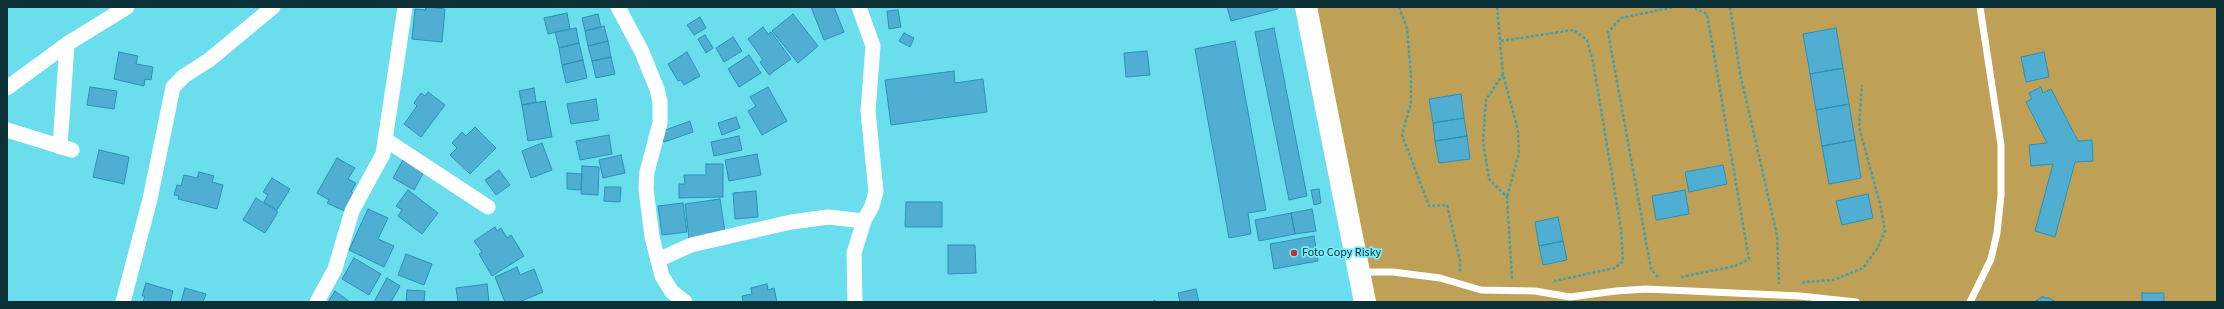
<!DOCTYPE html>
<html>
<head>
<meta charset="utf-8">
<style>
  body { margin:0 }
  #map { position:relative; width:2224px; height:309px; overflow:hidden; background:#6bdeee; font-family:"Source Sans 3",sans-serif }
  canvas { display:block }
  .frame { position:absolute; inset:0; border:8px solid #0b3136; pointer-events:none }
</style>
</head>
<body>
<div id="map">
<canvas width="2224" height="309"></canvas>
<div class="frame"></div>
</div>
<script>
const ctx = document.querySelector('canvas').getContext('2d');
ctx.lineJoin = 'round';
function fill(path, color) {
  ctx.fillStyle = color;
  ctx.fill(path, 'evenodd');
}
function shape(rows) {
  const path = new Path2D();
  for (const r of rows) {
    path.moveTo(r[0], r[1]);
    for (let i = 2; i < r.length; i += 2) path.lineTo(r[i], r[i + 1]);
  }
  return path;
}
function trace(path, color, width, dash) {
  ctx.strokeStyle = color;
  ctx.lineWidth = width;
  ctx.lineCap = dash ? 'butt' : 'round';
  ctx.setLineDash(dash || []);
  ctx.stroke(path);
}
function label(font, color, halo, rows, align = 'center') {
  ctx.font = font + ' "Source Sans 3",sans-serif';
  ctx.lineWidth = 3.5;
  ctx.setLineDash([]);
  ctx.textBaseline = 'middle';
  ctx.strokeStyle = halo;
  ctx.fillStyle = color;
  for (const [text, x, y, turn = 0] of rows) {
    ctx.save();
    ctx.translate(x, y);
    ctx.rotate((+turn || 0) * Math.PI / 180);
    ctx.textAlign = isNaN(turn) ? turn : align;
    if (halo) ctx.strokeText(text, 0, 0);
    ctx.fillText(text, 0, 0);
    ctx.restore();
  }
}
fill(shape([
  [1315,7,2217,7,2217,302,1371,302]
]), '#bea057');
const building = shape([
  [426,7,445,9,442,42,412,39,415,9,425,10,426,7],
  [811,7,834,7,844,32,824,40,811,7],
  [1227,7,1277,7,1278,9,1231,21,1227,7],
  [898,10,901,27,889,29,887,11,898,10],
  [567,13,570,29,548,34,544,18,567,13],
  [598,14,601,27,585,31,582,18,598,14],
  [793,14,818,46,798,63,772,31,793,14],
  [700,17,706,28,694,35,687,25,700,17],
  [604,26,608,41,588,46,585,31,604,26],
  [763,27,768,34,771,32,791,59,769,75,760,62,763,60,748,39,763,27],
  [576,28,579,43,559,48,555,32,576,28],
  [1274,28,1307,196,1289,200,1255,32,1274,28],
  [1836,28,1843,68,1810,74,1803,34,1836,28],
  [904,33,914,38,910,47,899,41,904,33],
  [705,35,713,48,706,53,698,39,705,35],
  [733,37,742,51,724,62,716,48,733,37],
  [608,41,611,57,592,61,588,46,608,41],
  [1235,41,1266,210,1248,213,1251,234,1229,238,1195,49,1235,41],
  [579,43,583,60,562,65,559,48,579,43],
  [1147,51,1150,75,1126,77,1124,53,1147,51],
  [119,52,138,56,136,64,153,67,151,80,145,79,144,86,114,79,119,52],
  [687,52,700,76,684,85,681,80,678,81,668,64,687,52],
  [2044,52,2049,77,2026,82,2021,57,2044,52],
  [749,55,761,73,739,87,728,69,749,55],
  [611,57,615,74,596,78,592,61,611,57],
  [583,60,587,78,566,83,562,65,583,60],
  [1843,68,1849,104,1816,110,1810,74,1843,68],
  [954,71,955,83,983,79,987,112,891,125,885,80,954,71],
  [90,87,117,91,114,109,87,105,90,87],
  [768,87,787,121,762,135,748,111,756,106,750,97,768,87],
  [2041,87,2043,93,2051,89,2078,141,2092,140,2093,161,2075,162,2055,237,2035,231,2053,164,2031,166,2029,145,2047,143,2026,102,2032,99,2029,93,2041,87],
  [534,88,536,102,522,105,519,91,534,88],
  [428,92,445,105,421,137,404,124,417,106,414,103,421,93,425,96,428,92],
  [1461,94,1464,118,1433,123,1429,99,1461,94],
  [596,99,599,120,571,124,567,104,596,99],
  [545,101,552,137,528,141,522,105,545,101],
  [1849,104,1855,140,1822,146,1816,110,1849,104],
  [736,117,740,128,722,135,718,123,736,117],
  [1464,118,1467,136,1435,141,1433,123,1464,118],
  [690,121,693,132,664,142,660,132,690,121],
  [475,127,496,148,470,174,450,155,457,148,452,143,462,132,466,136,475,127],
  [609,135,612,154,580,160,576,141,609,135],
  [739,136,742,150,714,156,711,142,739,136],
  [1467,136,1470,159,1439,163,1435,141,1467,136],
  [1855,140,1861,178,1829,184,1822,146,1855,140],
  [542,143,552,170,531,178,522,151,542,143],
  [99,150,129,157,124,184,93,177,99,150],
  [757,154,761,175,729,181,725,160,757,154],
  [621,155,625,173,603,178,599,160,621,155],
  [405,156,426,168,414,190,393,178,405,156],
  [337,158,355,168,348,179,356,183,351,192,356,195,347,212,327,203,329,200,317,193,337,158],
  [706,164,723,164,723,197,679,198,679,184,685,184,684,175,706,175,706,164],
  [1723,165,1727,184,1689,192,1685,172,1723,165],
  [582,166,599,167,598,195,581,194,582,166],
  [499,170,510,185,496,195,485,180,499,170],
  [199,172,214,176,212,182,223,185,217,209,178,199,179,196,174,195,177,185,181,186,184,175,197,178,199,172],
  [567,173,582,174,581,190,567,189,567,173],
  [272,178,290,189,277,210,264,202,268,195,263,192,272,178],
  [605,187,621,187,620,202,604,201,605,187],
  [1319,189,1321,203,1314,205,1311,190,1319,189],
  [408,190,438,213,422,234,398,216,402,210,396,206,408,190],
  [1685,190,1689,214,1656,220,1652,196,1685,190],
  [756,191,758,217,735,219,733,193,756,191],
  [1868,194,1873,218,1842,225,1836,201,1868,194],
  [256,198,278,212,265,233,243,220,256,198],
  [720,199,725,232,689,238,685,204,720,199],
  [906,202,942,202,942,227,905,227,906,202],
  [683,203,687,232,662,235,658,206,683,203],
  [368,209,388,218,378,239,394,246,384,267,349,250,368,209],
  [1312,209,1316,231,1295,234,1291,213,1312,209],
  [1291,213,1295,234,1259,241,1255,220,1291,213],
  [1558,217,1563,241,1539,246,1535,222,1558,217],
  [495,227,497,231,501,228,507,238,511,235,524,256,492,276,479,254,482,252,474,241,495,227],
  [1314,236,1318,261,1274,269,1270,244,1314,236],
  [1563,241,1567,260,1543,265,1539,246,1563,241],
  [948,245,975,245,976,273,948,274,948,245],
  [406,254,432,264,424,285,398,275,406,254],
  [354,258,381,274,369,295,342,279,354,258],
  [517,267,520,275,534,269,543,292,519,302,505,302,495,277,517,267],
  [387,278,400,286,391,302,374,302,387,278],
  [146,283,173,291,170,302,143,302,145,296,142,296,146,283],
  [487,284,489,302,458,302,456,288,487,284],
  [767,284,768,290,774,288,777,302,743,302,742,296,752,294,751,288,767,284],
  [185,288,206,294,203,302,181,302,185,288],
  [1196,289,1199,302,1180,302,1178,293,1196,289],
  [407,290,425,291,424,302,406,302,407,290],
  [335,291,350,302,328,302,335,291],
  [2142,293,2164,293,2164,302,2142,302,2142,293],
  [2042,297,2049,298,2056,302,2034,302,2042,297]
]);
fill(building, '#51aed3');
trace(building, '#2991b6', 1);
trace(shape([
  [1399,7,1407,28,1411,75,1411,103,1402,135,1429,206,1447,205,1460,260,1460,272],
  [1497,7,1503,74,1518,131,1519,153,1507,197],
  [1730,7,1740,73,1777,235,1779,284],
  [1501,41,1574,30,1587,40,1593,62,1621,229,1623,261,1615,268,1554,281],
  [1503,74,1486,100,1483,141,1489,179,1507,197,1512,279],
  [1658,277,1651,269,1608,32,1621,18,1674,7],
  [1681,277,1735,266,1749,259,1707,14,1691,7],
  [1803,284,1804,282,1834,280,1863,268,1877,249,1885,231,1880,204,1859,127,1862,85],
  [1154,302,1155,300]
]), '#479ea9', 2.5, [3, 2]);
trace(shape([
  [1361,272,1393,272,1440,278,1481,290,1535,291,1570,297,1616,291,1646,289,1800,296,1856,302],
  [1970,302,1991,259,1997,233,2001,195,2001,145,1980,7]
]), '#fff', 7);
trace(shape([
  [618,7,642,52,657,89,660,102,660,123,647,172,646,189,652,237,662,276,672,292,685,302],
  [7,88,67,44,127,7],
  [7,130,72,150],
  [386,140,488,207],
  [60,147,67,44],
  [658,260,691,245,791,222,828,217,864,221],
  [123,302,150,199,173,87,184,76,209,60,273,7],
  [317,302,335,269,352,211,383,154,405,7],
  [855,302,854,253,864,221,872,206,876,192,868,111,873,46,859,7]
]), '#fff', 15);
trace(shape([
  [1306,7,1365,302]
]), '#fff', 22);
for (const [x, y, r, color] of [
  [1294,253,4,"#c0322e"]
]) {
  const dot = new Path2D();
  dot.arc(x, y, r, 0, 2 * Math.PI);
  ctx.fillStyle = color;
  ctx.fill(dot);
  trace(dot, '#79ecfb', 1.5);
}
label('12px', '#0b3136', '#79ecfb', [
  ["Foto Copy Risky",1302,253]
], 'left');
</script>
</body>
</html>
